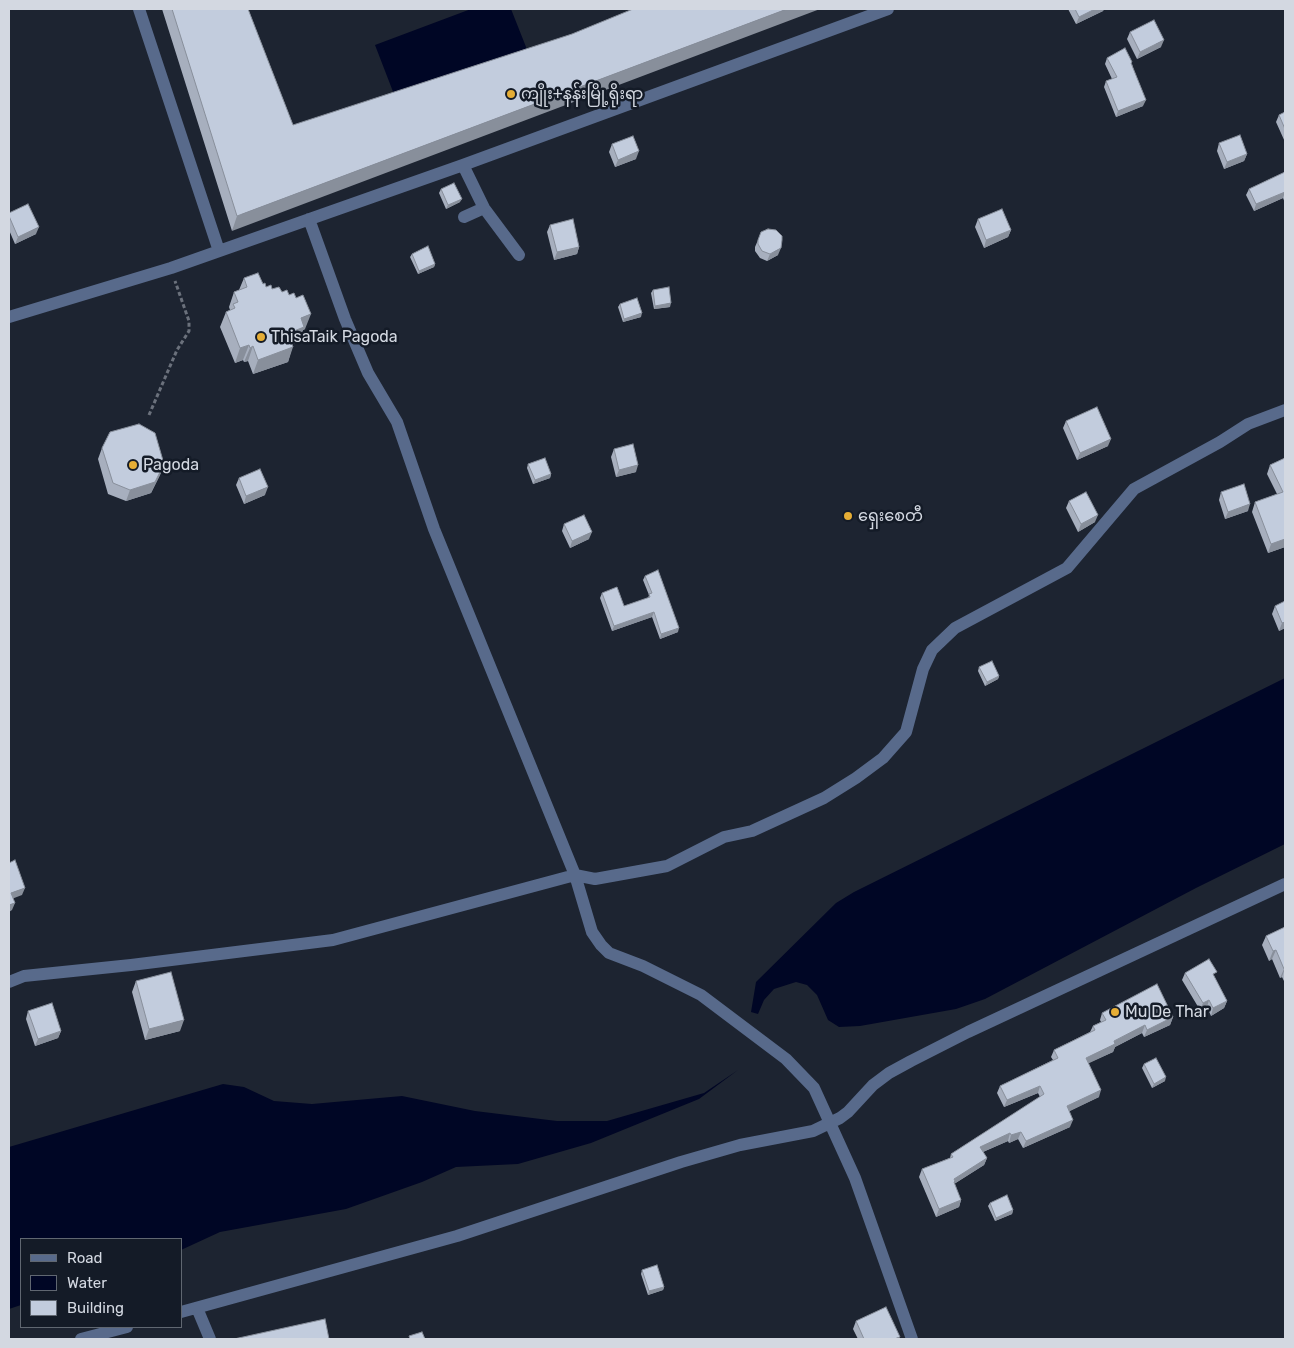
<!DOCTYPE html>
<html>
<head>
<meta charset="utf-8">
<style>
  body { margin:0 }
  #map { position:relative; width:1294px; height:1348px; overflow:hidden; background:#1d2431; font-family:Rubik,sans-serif }
  canvas { display:block }
  .frame { position:absolute; inset:0; border:10px solid #d3d8e1; pointer-events:none }
  .legend { position:absolute; left:20px; top:1238px; width:162px; height:90px; box-sizing:border-box; background:#141b27; border:1px solid #606771; margin:0; padding:6px 9px; list-style:none; font-size:15px; color:#d3d8e1 }
  .legend li { display:flex; align-items:center; gap:10px; height:25px }
  .legend b { width:25px; border:1px solid #606771 }
</style>
</head>
<body>
<div id="map">
<canvas width="1294" height="1348"></canvas>
<div class="frame"></div>
<ul class="legend">
<li><b style="height:6px;background:#586a8b"></b>Road</li>
<li><b style="height:14px;background:#000625"></b>Water</li>
<li><b style="height:14px;background:#c2ccdd"></b>Building</li>
</ul>
</div>
<script>
const ctx = document.querySelector('canvas').getContext('2d');
ctx.lineJoin = 'round';
function fill(path, color) {
  ctx.fillStyle = color;
  ctx.fill(path, 'evenodd');
}
function shape(rows) {
  const path = new Path2D();
  for (const r of rows) {
    path.moveTo(r[0], r[1]);
    for (let i = 2; i < r.length; i += 2) path.lineTo(r[i], r[i + 1]);
  }
  return path;
}
function trace(path, color, width, dash) {
  ctx.strokeStyle = color;
  ctx.lineWidth = width;
  ctx.lineCap = dash ? 'butt' : 'round';
  ctx.setLineDash(dash || []);
  ctx.stroke(path);
}
function label(font, color, halo, rows, align = 'center') {
  ctx.font = font + ' Rubik,"Noto Sans Myanmar",sans-serif';
  ctx.lineWidth = 5;
  ctx.setLineDash([]);
  ctx.textBaseline = 'middle';
  ctx.strokeStyle = halo;
  ctx.fillStyle = color;
  for (const [text, x, y, turn = 0] of rows) {
    ctx.save();
    ctx.translate(x, y);
    ctx.rotate((+turn || 0) * Math.PI / 180);
    ctx.textAlign = isNaN(turn) ? turn : align;
    if (halo) ctx.strokeText(text, 0, 0);
    ctx.fillText(text, 0, 0);
    ctx.restore();
  }
}
fill(shape([
  [471,9,511,9,528,52,397,102,375,45],
  [1285,678,1285,844,1196,888,985,999,956,1009,860,1026,839,1027,828,1020,817,995,807,985,796,982,774,989,764,1000,758,1014,751,1012,756,982,836,903,854,892],
  [738,1070,699,1099,591,1143,518,1164,456,1167,422,1182,346,1209,220,1232,181,1250,181,1239,21,1239,21,1305,9,1309,9,1147,223,1084,244,1087,274,1101,312,1104,402,1096,475,1111,557,1121,607,1121,704,1093]
]), '#000625');
trace(shape([
  [149,415,177,350,189,331,189,321,175,281]
]), '#6b717c', 3, [4, 2.5]);
trace(shape([
  [139,9,219,251],
  [463,165,484,208,519,255],
  [464,217,484,208],
  [309,219,345,319,368,373,397,422,434,529,575,875,592,932,601,945,609,953,643,966,701,995,786,1059,814,1088,855,1178,912,1339],
  [9,317,171,268,463,165,888,9],
  [9,982,24,976,131,965,333,940,575,875,595,879,667,866,724,837,752,831,824,798,856,778,883,758,906,732,923,669,932,650,955,628,1067,568,1134,489,1220,442,1248,424,1285,410],
  [197,1308,210,1339],
  [181,1312,457,1236,681,1162,740,1145,813,1131,840,1118,848,1112,873,1085,889,1073,911,1061,968,1032,1285,884],
  [81,1339,127,1327]
]), '#586a8b', 12);
fill(shape([
  [162,9,248,9,293,125,232,231],
  [1068,9,1104,9,1103,11,1076,24],
  [1130,32,1161,47,1137,59,1127,39],
  [1107,58,1132,64,1143,106,1116,117,1104,87,1106,81,1112,79,1105,64],
  [1285,112,1285,142,1276,122,1279,115],
  [1219,143,1247,154,1244,161,1224,169,1217,151],
  [612,144,636,159,615,167,609,152],
  [1285,172,1285,203,1283,198,1254,211,1246,195,1249,189],
  [441,189,460,202,446,209,439,193],
  [9,213,36,234,15,244,9,230],
  [978,219,1011,230,1008,237,984,248,975,227],
  [550,225,579,247,577,254,554,260,547,232],
  [758,240,778,255,767,261,760,258,755,251,755,247],
  [412,254,435,264,434,267,418,274,410,257],
  [244,278,263,284,266,287,289,295,305,329,303,330,299,342,293,344,288,362,253,374,248,361,244,362,243,360,235,363,220,327,226,312,230,310,229,307,234,292,239,290],
  [653,290,670,307,654,309,651,293],
  [620,304,641,317,623,322,618,307],
  [1066,421,1108,446,1077,460,1063,428],
  [102,448,164,464,160,475,151,493,126,501,108,494,98,459],
  [614,449,636,472,616,477,611,457],
  [1285,458,1285,547,1268,553,1252,512,1255,502,1277,494,1267,474,1270,465],
  [528,464,551,474,550,478,533,484,527,468],
  [239,478,265,495,244,504,236,485],
  [1221,492,1248,511,1225,519,1219,500],
  [1069,501,1095,522,1078,532,1066,508],
  [564,524,589,539,570,548,562,531],
  [645,576,678,632,660,639,652,617,612,631,600,598,602,593,624,606,648,598,649,595,643,580],
  [1275,606,1285,628,1279,631,1272,614],
  [979,667,999,676,998,679,985,686,978,671],
  [1285,927,1285,983,1282,977,1280,978,1272,959,1269,961,1262,945,1266,936],
  [1185,973,1215,978,1227,1001,1224,1008,1211,1016,1207,1007,1200,1010,1182,980],
  [136,981,180,1031,145,1040,132,992],
  [28,1011,61,1031,58,1038,35,1046,26,1019],
  [1102,1013,1173,1017,1170,1025,1144,1037,1142,1033,1115,1047,1113,1052,1088,1063,1099,1097,1069,1111,1070,1127,1023,1148,1018,1139,1009,1143,1008,1141,983,1152,987,1158,984,1165,954,1184,961,1200,959,1207,936,1217,919,1177,922,1169,950,1158,951,1154,1040,1097,1038,1093,1004,1107,997,1093,1000,1086,1053,1060,1051,1057,1054,1050,1090,1032,1093,1026,1101,1022,1100,1020],
  [1144,1064,1165,1081,1152,1088,1142,1068],
  [990,1203,1013,1210,1012,1214,995,1221,988,1206],
  [642,1270,664,1287,663,1290,648,1295,641,1274],
  [856,1321,899,1339,858,1339,853,1329]
]), '#a7afbe');
fill(shape([
  [787,9,820,9,232,231,237,216],
  [1095,9,1104,9,1103,11,1076,24,1079,17],
  [1164,40,1161,47,1137,59,1140,52],
  [1146,100,1143,106,1116,117,1118,111],
  [639,151,636,159,615,167,618,160],
  [1247,154,1244,161,1224,169,1227,162],
  [1285,192,1283,198,1254,211,1256,204],
  [462,199,460,202,446,209,448,205],
  [39,227,36,234,15,244,18,237],
  [1011,230,1008,237,984,248,986,240],
  [579,247,577,254,554,260,557,252],
  [781,248,778,255,767,261,770,254],
  [435,264,434,267,418,274,419,271],
  [671,303,670,307,654,309,655,306],
  [642,313,641,317,623,322,624,319],
  [311,314,305,329,303,330,299,342,293,344,292,348,293,347,288,362,253,374,258,360,290,338,301,318],
  [249,345,243,360,235,363,240,348],
  [253,346,248,361,244,362,250,348],
  [1111,439,1108,446,1077,460,1080,453],
  [164,464,160,475,151,493,126,501,130,490],
  [638,465,636,472,616,477,619,470],
  [551,474,550,478,533,484,535,480],
  [268,487,265,495,244,504,246,496],
  [1250,504,1248,511,1225,519,1228,512],
  [1098,515,1095,522,1078,532,1081,524],
  [592,532,589,539,570,548,572,541],
  [1285,539,1285,547,1268,553,1271,544],
  [654,612,652,617,612,631,614,626],
  [1285,622,1285,628,1279,631,1282,623],
  [679,628,678,632,660,639,661,634],
  [999,676,998,679,985,686,987,682],
  [25,888,22,895,9,900,11,893],
  [15,903,12,910,9,912,9,905],
  [1276,950,1272,959,1269,961,1273,951],
  [1285,968,1282,977,1280,978,1284,969],
  [1209,1000,1207,1007,1200,1010,1203,1003],
  [1227,1001,1224,1008,1211,1016,1213,1008],
  [1173,1017,1170,1025,1144,1037,1147,1030],
  [184,1020,180,1031,145,1040,149,1029],
  [1145,1025,1142,1033,1115,1047,1113,1052,1083,1066,1086,1058,1114,1041],
  [61,1031,58,1038,35,1046,38,1039],
  [1166,1077,1165,1081,1152,1088,1154,1084],
  [1040,1086,1038,1093,1004,1107,1007,1100],
  [1101,1090,1099,1097,1064,1114,1067,1106],
  [1073,1120,1070,1127,1023,1148,1026,1141],
  [1021,1132,1018,1139,1009,1143,1011,1135],
  [1010,1133,1008,1141,978,1154,980,1147],
  [987,1158,984,1165,954,1184,953,1188,954,1179],
  [961,1200,959,1207,936,1217,939,1209],
  [1013,1210,1012,1214,995,1221,996,1218],
  [664,1287,663,1290,648,1295,649,1291]
]), '#888f9b');
const building = shape([
  [172,9,248,9,293,125,572,34,633,9,787,9,237,216,172,9],
  [1075,9,1095,9,1079,17,1075,9],
  [1154,20,1164,40,1140,52,1130,32,1154,20],
  [1125,48,1132,62,1131,63,1146,100,1118,111,1106,81,1117,77,1107,58,1125,48],
  [1285,112,1285,129,1279,115,1285,112],
  [1240,135,1247,154,1227,162,1219,143,1240,135],
  [633,136,639,151,618,160,612,144,633,136],
  [1285,172,1285,192,1256,204,1249,189,1285,172],
  [454,183,462,199,448,205,441,189,454,183],
  [28,204,39,227,18,237,9,216,9,213,28,204],
  [1002,209,1011,230,986,240,978,219,1002,209],
  [573,219,579,247,557,252,550,225,573,219],
  [768,229,776,230,782,236,782,240,781,248,770,254,762,251,758,244,758,240,761,232,768,229],
  [428,246,435,264,419,271,412,254,428,246],
  [258,273,263,284,265,283,266,287,271,285,272,289,279,287,282,292,287,290,289,295,294,293,296,298,303,295,311,314,301,318,304,327,294,331,296,336,290,338,293,347,258,360,253,346,250,348,249,345,240,348,226,312,235,308,233,304,238,302,234,292,247,287,244,278,258,273],
  [669,287,671,303,655,306,653,290,669,287],
  [637,298,642,313,624,319,620,304,637,298],
  [1097,407,1111,439,1080,453,1066,421,1097,407],
  [139,424,155,433,164,464,155,482,130,490,113,483,102,448,110,432,139,424],
  [633,444,638,465,619,470,614,449,633,444],
  [545,458,551,474,535,480,528,464,545,458],
  [1285,458,1285,539,1271,544,1255,502,1283,492,1270,465,1285,458],
  [260,469,268,487,246,496,239,478,260,469],
  [1244,484,1250,504,1228,512,1221,492,1244,484],
  [1086,492,1098,515,1081,524,1069,501,1086,492],
  [584,515,592,532,572,541,564,524,584,515],
  [658,570,679,628,661,634,654,612,614,626,602,593,617,587,624,606,650,597,649,594,652,593,645,576,658,570],
  [1285,601,1285,622,1282,623,1275,606,1285,601],
  [992,661,999,676,987,682,979,667,992,661],
  [15,860,25,888,11,893,15,903,9,905,9,863,15,860],
  [1285,927,1285,968,1284,969,1276,950,1273,951,1266,936,1285,927],
  [1209,959,1217,972,1213,974,1227,1001,1213,1008,1209,1000,1203,1003,1185,973,1209,959],
  [171,972,184,1020,149,1029,136,981,171,972],
  [1157,984,1173,1017,1147,1030,1145,1025,1114,1041,1115,1044,1086,1058,1101,1090,1067,1106,1073,1120,1026,1141,1021,1132,1011,1135,1010,1133,980,1147,987,1158,954,1179,955,1181,954,1182,961,1200,939,1209,922,1169,953,1157,951,1154,1044,1094,1040,1086,1007,1100,1000,1086,1058,1058,1054,1050,1095,1030,1093,1026,1106,1020,1102,1013,1157,984],
  [52,1003,61,1031,38,1039,28,1011,52,1003],
  [1156,1058,1166,1077,1154,1084,1144,1064,1156,1058],
  [1007,1195,1013,1210,996,1218,990,1203,1007,1195],
  [657,1265,664,1287,649,1291,642,1270,657,1265],
  [886,1307,900,1337,894,1339,864,1339,856,1321,886,1307],
  [325,1319,329,1339,234,1339,325,1319],
  [422,1332,425,1339,410,1339,409,1336,422,1332]
]);
fill(building, '#c2ccdd');
trace(building, '#888f9b', 1);
for (const [x, y, r, color] of [
  [511,94,5,"#e5ad35"],
  [261,337,5,"#e5ad35"],
  [133,465,5,"#e5ad35"],
  [848,516,5,"#e5ad35"],
  [1115,1012,5,"#e5ad35"]
]) {
  const dot = new Path2D();
  dot.arc(x, y, r, 0, 2 * Math.PI);
  ctx.fillStyle = color;
  ctx.fill(dot);
  trace(dot, '#141b27', 2);
}
label('16px', '#d3d8e1', '#141b27', [
  ["ကျိုး+နန်းမြို့ရိုးရာ",521,94],
  ["ThisaTaik Pagoda",271,337],
  ["Pagoda",143,465],
  ["ရှေးစေတီ",858,516],
  ["Mu De Thar",1125,1012]
], 'left');
</script>
</body>
</html>
